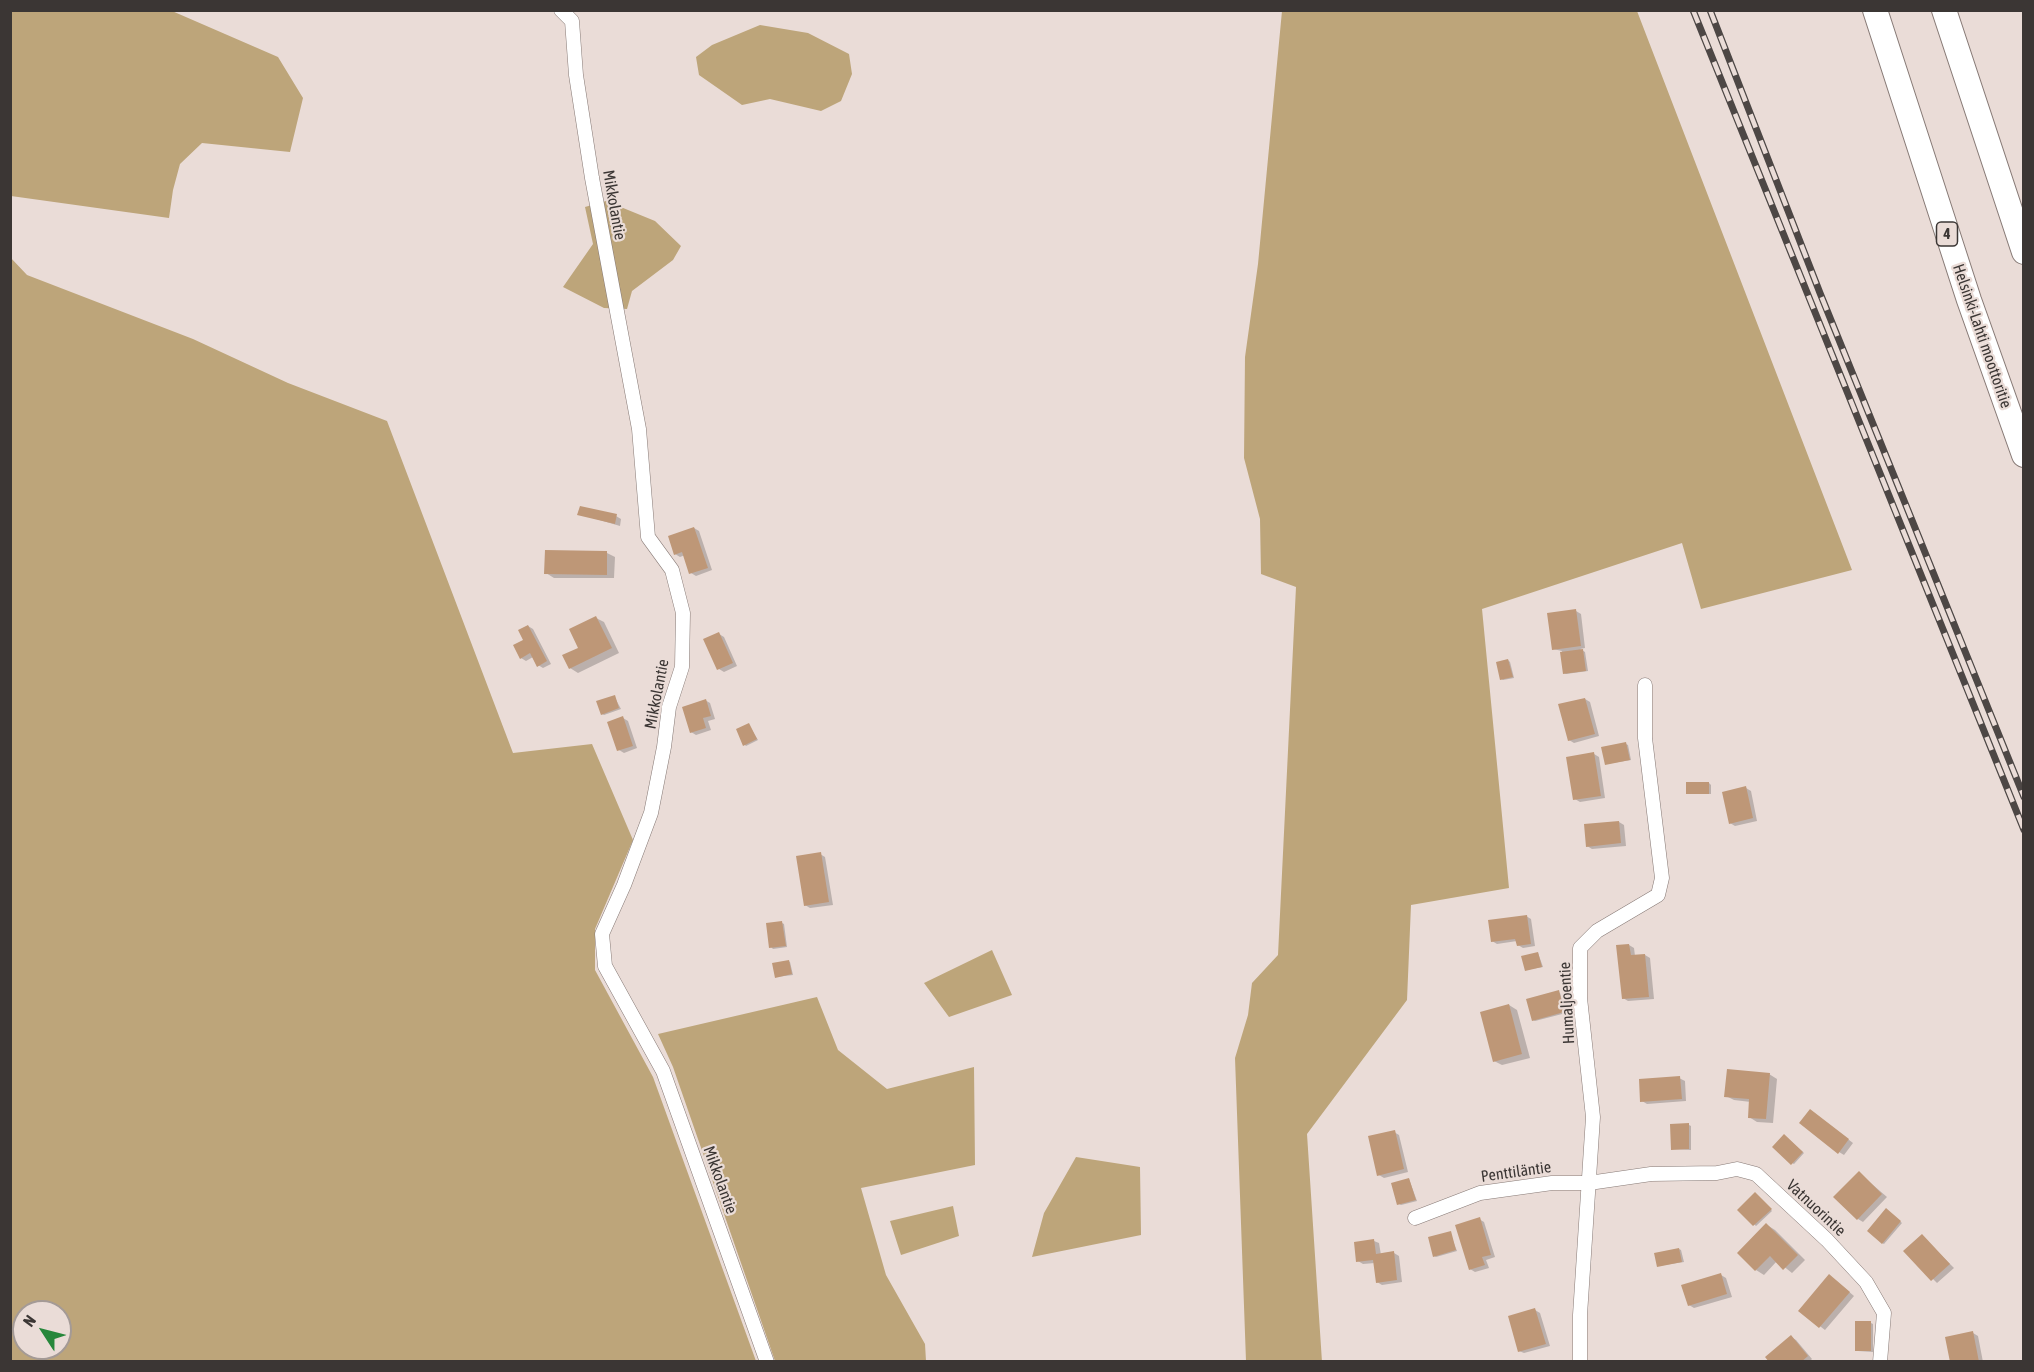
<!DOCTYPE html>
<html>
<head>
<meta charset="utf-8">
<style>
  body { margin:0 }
  #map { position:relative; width:2034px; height:1372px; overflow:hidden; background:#eadcd7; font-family:"Asap Condensed",sans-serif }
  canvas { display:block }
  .frame { position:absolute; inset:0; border:12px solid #3b3634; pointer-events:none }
  .north { position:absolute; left:12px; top:1300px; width:60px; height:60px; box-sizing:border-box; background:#eadcd7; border:2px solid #a49a96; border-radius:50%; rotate:306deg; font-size:16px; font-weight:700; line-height:24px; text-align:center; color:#3b3634 }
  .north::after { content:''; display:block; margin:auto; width:21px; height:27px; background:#27873b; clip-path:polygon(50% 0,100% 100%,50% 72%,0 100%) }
</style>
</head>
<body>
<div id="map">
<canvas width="2034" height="1372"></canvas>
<div class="frame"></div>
<div class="north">N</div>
</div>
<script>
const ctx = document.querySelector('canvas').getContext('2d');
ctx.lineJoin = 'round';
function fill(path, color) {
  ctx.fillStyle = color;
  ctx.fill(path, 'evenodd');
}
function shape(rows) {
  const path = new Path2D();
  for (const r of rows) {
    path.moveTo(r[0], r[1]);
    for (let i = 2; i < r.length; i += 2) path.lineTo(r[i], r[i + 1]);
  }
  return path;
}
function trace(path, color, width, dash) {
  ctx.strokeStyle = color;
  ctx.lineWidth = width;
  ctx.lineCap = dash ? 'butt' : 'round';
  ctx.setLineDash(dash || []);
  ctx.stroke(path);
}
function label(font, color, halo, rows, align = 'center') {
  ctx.font = font + ' "Asap Condensed",sans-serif';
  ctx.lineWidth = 4.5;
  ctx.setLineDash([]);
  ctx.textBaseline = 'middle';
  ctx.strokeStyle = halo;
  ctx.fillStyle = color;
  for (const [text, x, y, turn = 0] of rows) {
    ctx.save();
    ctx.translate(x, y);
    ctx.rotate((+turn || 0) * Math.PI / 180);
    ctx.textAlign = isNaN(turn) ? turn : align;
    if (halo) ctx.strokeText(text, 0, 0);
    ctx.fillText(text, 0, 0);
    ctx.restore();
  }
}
fill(shape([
  [11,10,172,11,278,57,303,98,290,152,202,143,180,164,173,190,169,218,11,196],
  [1282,11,1637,11,1852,570,1701,609,1682,543,1482,609,1509,888,1411,905,1407,1000,1307,1134,1322,1362,1246,1361,1235,1058,1248,1015,1252,983,1278,955,1296,587,1261,574,1260,519,1244,458,1245,357,1258,264],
  [760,25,808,33,849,54,852,74,841,101,821,111,770,99,742,105,699,75,696,57,712,45],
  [606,201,655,221,681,246,673,260,632,291,627,309,604,308,563,287,593,244,585,207],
  [10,257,27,275,193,339,288,383,387,421,513,753,592,744,633,840,595,929,595,970,653,1077,756,1361,11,1361],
  [24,1312,60,1312,60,1348,24,1348],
  [992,950,1012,995,949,1017,924,983],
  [817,997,838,1050,887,1089,974,1067,975,1165,861,1188,886,1275,925,1344,926,1361,775,1361,673,1067,658,1034],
  [1076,1157,1140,1167,1141,1235,1032,1257,1044,1213],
  [953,1206,959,1236,901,1255,890,1221]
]), '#bda57a');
fill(shape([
  [579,514,616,516,621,519,620,526],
  [694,528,699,531,712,570,696,576,691,573,685,555,680,557,675,554],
  [607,553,615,557,614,578,554,578,546,573],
  [1576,611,1581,614,1585,648,1580,649,1585,652,1588,671,1566,674,1564,673,1562,651,1553,649],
  [596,618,604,622,619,653,578,673,570,668],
  [528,626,533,629,551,664,543,668,538,665,533,657,526,661,521,658],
  [719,634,724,637,737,666,724,672,719,669],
  [1508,660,1510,662,1514,678,1503,680,1501,679],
  [614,696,621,709,604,715,602,714],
  [1585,699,1590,702,1599,736,1574,743,1569,740],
  [705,700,710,703,715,719,708,721,711,730,696,735,691,732],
  [623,718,628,721,637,748,624,753,619,750],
  [749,725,758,740,746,746,744,744],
  [1626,744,1628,745,1631,760,1606,764],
  [1594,754,1599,757,1605,798,1580,802,1575,799],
  [1709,783,1711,785,1711,794,1687,793],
  [1746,788,1751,791,1757,821,1735,826,1730,823],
  [1619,822,1624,825,1626,846,1592,849,1587,846],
  [820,854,825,857,833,905,810,908,805,905],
  [1526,916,1531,919,1535,946,1523,948,1518,945,1517,941,1497,944,1492,941],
  [782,923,784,924,787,947,773,949,771,947],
  [1629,945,1634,948,1635,956,1645,955,1650,958,1654,999,1628,1001,1623,998],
  [1538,953,1543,967,1526,970],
  [788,961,790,962,793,975,776,977],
  [1558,992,1560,993,1566,1013,1535,1021,1533,1020],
  [1509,1005,1517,1010,1530,1058,1502,1065,1494,1061],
  [1769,1074,1777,1079,1773,1123,1757,1122,1749,1117,1751,1102,1734,1100,1726,1096],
  [1679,1078,1685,1081,1686,1101,1647,1104,1642,1101],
  [1815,1114,1853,1143,1844,1155,1839,1152],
  [1689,1125,1691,1126,1691,1150,1672,1149],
  [1394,1132,1399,1135,1408,1172,1384,1178,1379,1175],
  [1786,1137,1804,1153,1794,1164,1792,1163],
  [1859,1173,1887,1197,1863,1222,1858,1219],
  [1409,1179,1417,1201,1401,1205,1399,1204],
  [1757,1195,1772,1211,1756,1226,1739,1210],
  [1888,1211,1902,1223,1884,1244,1882,1243],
  [1479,1219,1484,1222,1495,1257,1486,1260,1489,1268,1475,1272,1470,1269],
  [1767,1225,1775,1230,1805,1260,1792,1273,1777,1261,1764,1275,1756,1270],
  [1450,1233,1457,1251,1436,1257,1434,1256],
  [1922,1236,1954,1268,1937,1283,1905,1251],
  [1374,1241,1379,1243,1381,1255,1394,1253,1399,1256,1402,1282,1382,1285,1377,1282,1375,1263,1363,1264,1358,1261],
  [1679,1249,1681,1250,1684,1262,1658,1266],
  [1721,1275,1726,1278,1732,1297,1694,1308,1689,1305],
  [1834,1279,1854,1296,1825,1330,1800,1311],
  [1535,1310,1540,1313,1550,1346,1524,1353,1519,1351],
  [1871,1323,1873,1324,1873,1352,1858,1351,1856,1350],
  [1973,1333,1978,1336,1983,1362,1951,1362],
  [1791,1337,1796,1340,1812,1359,1809,1362,1771,1362]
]), '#0003');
fill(shape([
  [580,506,617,514,615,524,577,515],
  [694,527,708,568,689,574,682,552,674,555,668,536],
  [545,550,607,551,607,575,544,574],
  [1576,609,1581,646,1552,650,1547,613],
  [596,616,612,648,569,669,562,655,578,648,569,629],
  [528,625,547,661,537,667,530,653,520,659,513,645,523,640,518,630],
  [719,632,733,663,717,670,703,639],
  [1583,649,1586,671,1563,674,1560,652],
  [1508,659,1513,677,1500,680,1496,662],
  [615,695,619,708,601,715,596,701],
  [1585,698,1595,734,1568,741,1558,704],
  [706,699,711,716,703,718,706,728,690,733,682,707],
  [623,716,633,746,617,751,607,722],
  [749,723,757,739,743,746,736,729],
  [1626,742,1630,760,1605,765,1601,747],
  [1594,752,1601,796,1573,800,1566,757],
  [1686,782,1709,782,1709,794,1686,794],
  [1746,786,1753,818,1729,824,1722,792],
  [1619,821,1621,843,1586,847,1584,824],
  [821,852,829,902,804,906,796,856],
  [1527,915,1531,944,1517,946,1515,939,1491,942,1488,920],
  [782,921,786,946,769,948,766,923],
  [1629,944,1631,955,1645,954,1649,997,1622,999,1616,945],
  [1538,952,1542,967,1525,971,1521,956],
  [789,960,792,974,775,978,772,963],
  [1559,990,1564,1012,1532,1021,1526,999],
  [1509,1004,1522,1054,1493,1062,1480,1012],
  [1727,1069,1770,1073,1766,1119,1748,1118,1749,1099,1724,1097],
  [1680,1076,1682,1099,1640,1102,1639,1079],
  [1810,1109,1849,1139,1838,1154,1799,1123],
  [1689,1123,1689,1149,1671,1150,1670,1124],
  [1395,1130,1404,1169,1377,1176,1368,1136],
  [1784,1134,1803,1152,1791,1165,1772,1147],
  [1859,1171,1882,1194,1857,1220,1833,1197],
  [1409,1178,1416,1200,1397,1205,1391,1183],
  [1755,1192,1772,1209,1753,1226,1737,1210],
  [1886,1208,1901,1221,1882,1244,1867,1231],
  [1480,1217,1491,1255,1482,1257,1485,1265,1469,1270,1455,1225],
  [1766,1223,1798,1255,1783,1270,1770,1256,1755,1271,1737,1253],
  [1451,1231,1456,1250,1433,1257,1428,1237],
  [1922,1234,1950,1264,1931,1281,1903,1251],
  [1374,1239,1376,1254,1394,1251,1397,1280,1376,1283,1373,1260,1356,1262,1354,1242],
  [1679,1248,1682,1262,1657,1267,1654,1253],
  [1721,1273,1727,1294,1688,1306,1681,1285],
  [1829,1274,1850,1292,1819,1328,1798,1311],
  [1535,1308,1546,1344,1518,1352,1508,1316],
  [1855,1321,1871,1321,1871,1351,1855,1351],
  [1973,1331,1979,1362,1950,1362,1945,1337],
  [1791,1335,1808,1356,1801,1362,1769,1362,1765,1357]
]), '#be9777');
const street = shape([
  [561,10,572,21,576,75,592,178,639,429,648,537,672,570,683,613,682,667,669,707,664,747,651,813,624,885,602,934,605,966,663,1071,767,1362],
  [1415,1218,1480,1193,1552,1183,1589,1183,1651,1174,1717,1173,1737,1169,1756,1174,1827,1240,1866,1282,1884,1313,1880,1362],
  [1580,1362,1580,1315,1593,1117,1580,998,1580,948,1597,931,1658,895,1662,878,1645,738,1645,685]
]);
const highway = shape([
  [1875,10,1969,300,2024,455],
  [1944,10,2024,252]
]);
trace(street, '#877a76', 15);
trace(highway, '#877a76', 26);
trace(street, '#fff', 14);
trace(highway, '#fff', 24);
const rail = shape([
  [1693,10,2024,830],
  [1710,10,1820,293,2024,797]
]);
trace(rail, '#4d4745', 7);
trace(rail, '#eadcd7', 4.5, [14]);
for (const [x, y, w] of [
  [1947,234,21]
]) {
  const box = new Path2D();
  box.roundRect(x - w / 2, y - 12, w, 24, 4.5);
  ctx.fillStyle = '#eadcd7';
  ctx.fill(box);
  trace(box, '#3b3634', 1.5);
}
label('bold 15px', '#3b3634', null, [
  ["4",1947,234]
]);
label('16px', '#3b3634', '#eadcd7', [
  ["Mikkolantie",614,205,80],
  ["Helsinki-Lahti moottoritie",1982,336,71],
  ["Mikkolantie",657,694,-79],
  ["Humaljoentie",1567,1003,-93],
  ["Penttiläntie",1516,1172,-8],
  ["Mikkolantie",720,1180,70],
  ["Vatnuorintie",1816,1208,43]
]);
</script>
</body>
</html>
